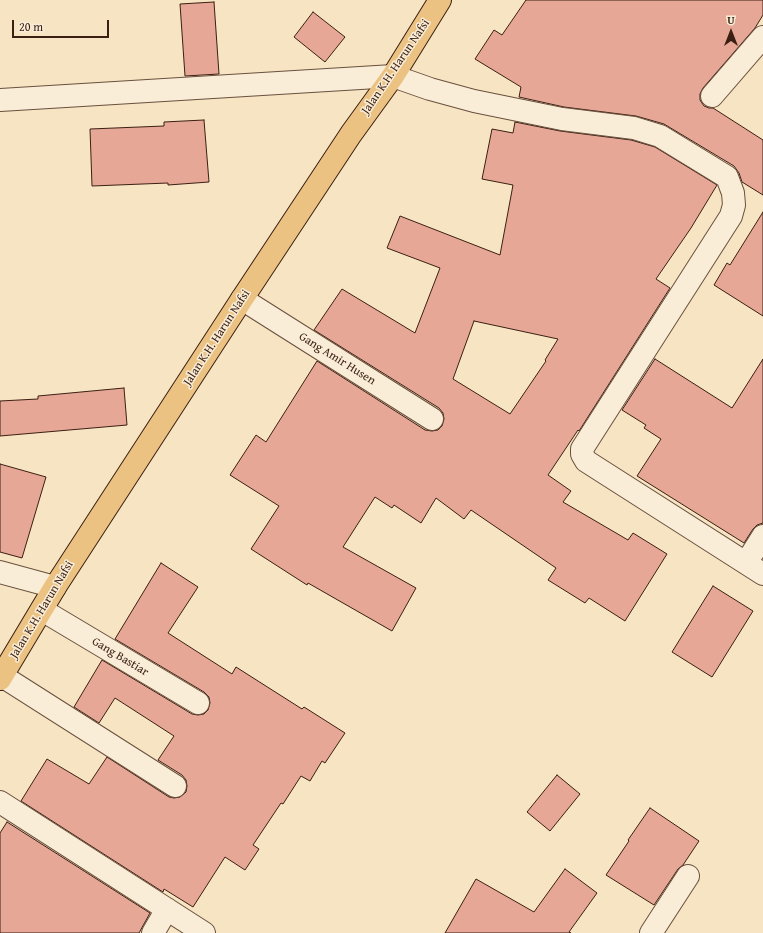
<!DOCTYPE html>
<html>
<head>
<meta charset="utf-8">
<style>
  body { margin:0 }
  #map { position:relative; width:763px; height:933px; overflow:hidden; background:#f6e4c2; font-family:"Gentium Book Plus",serif }
  canvas { display:block }
  .north { position:absolute; left:711px; top:12px; width:40px; height:40px; -webkit-text-stroke:3px #f9edd7; paint-order:stroke; rotate:0deg; font-size:11px; font-weight:700; line-height:16px; text-align:center; color:#3b1f12 }
  .north::after { content:''; display:block; margin:auto; width:14px; height:18px; background:#3b1f12; clip-path:polygon(50% 0,100% 100%,50% 72%,0 100%) }
  .scale { position:absolute; left:12px; top:20px; width:97px; height:18px; box-sizing:border-box; border:2px solid #3b1f12; border-top:0; padding-left:5px; font-size:12px; line-height:14px; white-space:nowrap; color:#3b1f12; -webkit-text-stroke:3px #f9edd7; paint-order:stroke }
</style>
</head>
<body>
<div id="map">
<canvas width="763" height="933"></canvas>
<div class="north">U</div>
<div class="scale">20 m</div>
</div>
<script>
const ctx = document.querySelector('canvas').getContext('2d');
ctx.lineJoin = 'round';
function fill(path, color) {
  ctx.fillStyle = color;
  ctx.fill(path, 'evenodd');
}
function shape(rows) {
  const path = new Path2D();
  for (const r of rows) {
    path.moveTo(r[0], r[1]);
    for (let i = 2; i < r.length; i += 2) path.lineTo(r[i], r[i + 1]);
  }
  return path;
}
function trace(path, color, width, dash) {
  ctx.strokeStyle = color;
  ctx.lineWidth = width;
  ctx.lineCap = dash ? 'butt' : 'round';
  ctx.setLineDash(dash || []);
  ctx.stroke(path);
}
function label(font, color, halo, rows, align = 'center') {
  ctx.font = font + ' "Gentium Book Plus",serif';
  ctx.lineWidth = 3;
  ctx.setLineDash([]);
  ctx.textBaseline = 'middle';
  ctx.strokeStyle = halo;
  ctx.fillStyle = color;
  for (const [text, x, y, turn = 0] of rows) {
    ctx.save();
    ctx.translate(x, y);
    ctx.rotate((+turn || 0) * Math.PI / 180);
    ctx.textAlign = isNaN(turn) ? turn : align;
    if (halo) ctx.strokeText(text, 0, 0);
    ctx.fillText(text, 0, 0);
    ctx.restore();
  }
}
const building = shape([
  [526,0,763,0,763,15,755,28,703,88,700,94,700,100,704,106,709,108,713,108,763,140,763,195,742,182,739,173,734,166,664,124,636,116,564,107,519,97,521,87,475,59,494,30,502,35,526,0],
  [214,2,219,74,185,76,180,4,214,2],
  [313,12,345,37,325,62,294,37,313,12],
  [204,120,209,182,168,185,168,183,92,186,90,129,164,126,164,122,204,120],
  [515,122,560,131,631,140,655,147,717,185,691,228,656,279,670,288,579,431,578,430,548,475,571,491,563,502,628,540,633,533,667,554,625,621,589,598,585,603,548,580,556,568,471,510,464,519,436,498,421,523,394,505,392,508,375,497,343,547,416,588,392,631,308,583,307,585,251,549,279,506,230,475,256,435,266,442,317,361,425,430,432,431,438,430,442,426,444,419,443,413,439,408,314,330,342,289,415,333,440,268,387,248,400,216,500,255,513,185,482,179,492,129,513,133,515,122],
  [474,321,558,339,545,360,546,361,510,414,453,379,474,321],
  [763,212,763,316,714,285,727,263,730,265,763,212],
  [655,359,732,408,763,359,763,523,757,525,753,529,744,543,637,476,661,439,644,428,646,425,622,410,655,359],
  [124,388,127,425,0,436,0,401,38,399,38,396,124,388],
  [0,464,46,477,22,558,0,552,0,464],
  [161,563,198,587,168,633,232,674,236,667,302,709,304,707,345,733,325,763,322,761,310,781,301,776,283,804,281,803,253,845,259,849,245,870,225,857,193,907,164,889,163,892,21,801,47,759,89,784,107,757,169,797,174,798,180,797,186,792,187,786,186,780,182,775,158,760,174,736,115,698,99,723,74,707,102,660,192,714,198,715,204,714,208,710,210,703,209,697,204,692,115,639,161,563],
  [713,586,753,611,712,677,672,652,713,586],
  [557,775,580,794,550,831,527,812,557,775],
  [650,808,699,841,683,865,678,869,654,905,606,875,629,841,628,840,650,808],
  [7,822,150,913,139,933,0,933,0,833,7,822],
  [565,869,597,893,569,932,571,933,445,933,476,879,534,912,565,869]
]);
fill(building, '#e6a796');
trace(building, '#3b1f12', 1);
const minor = shape([
  [712,96,763,37],
  [0,100,393,76,430,89,474,101,562,119,634,128,660,136,727,177,733,193,734,205,731,216,582,449,582,454,586,461,763,574],
  [242,299,432,419],
  [746,563,763,536],
  [0,572,55,587],
  [42,610,198,703],
  [2,676,175,786],
  [0,802,204,933],
  [153,933,167,909],
  [651,933,688,876]
]);
const major = shape([
  [0,679,55,587,242,299,351,134,393,76,440,0]
]);
trace(minor, '#6a503e', 24);
trace(major, '#3b1f12', 24);
trace(minor, '#f9edd7', 22);
trace(major, '#ebc281', 22);
label('12px', '#3b1f12', '#f9edd7', [
  ["Jalan K.H. Harun Nafsi",396,67,-56],
  ["Jalan K.H. Harun Nafsi",217,338,-57],
  ["Gang Amir Husen",337,359,32],
  ["Jalan K.H. Harun Nafsi",42,610,-59],
  ["Gang Bastiar",120,657,31]
]);
</script>
</body>
</html>
